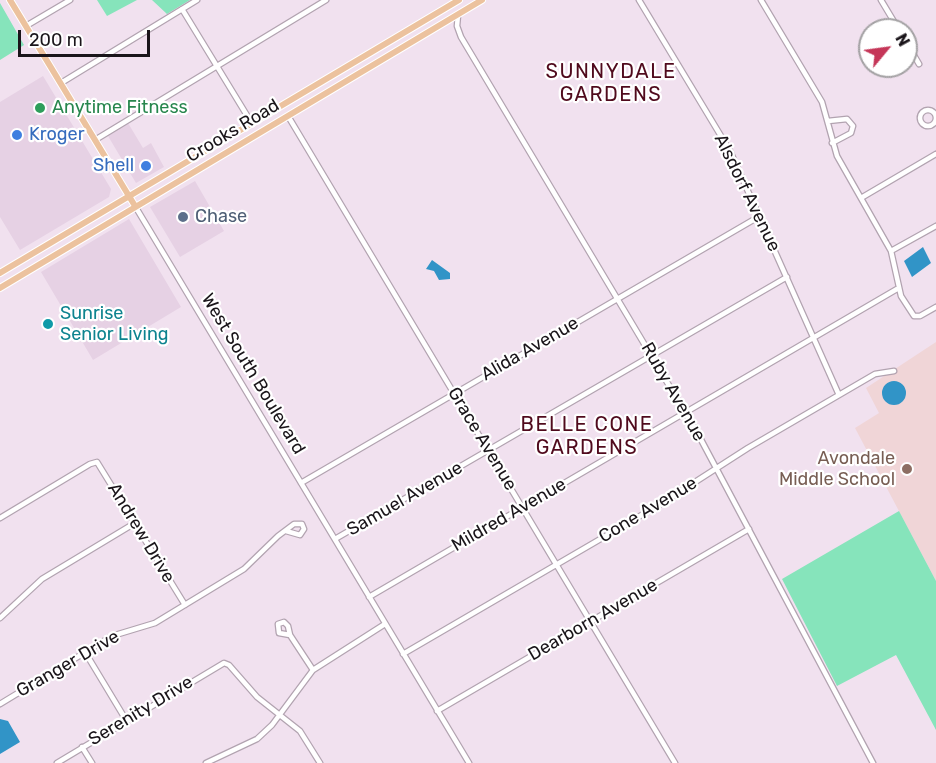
<!DOCTYPE html>
<html>
<head>
<meta charset="utf-8">
<style>
  body { margin:0 }
  #map { position:relative; width:936px; height:763px; overflow:hidden; background:#f1e1ef; font-family:Rubik,sans-serif }
  canvas { display:block }
  .north { position:absolute; left:858px; top:18px; width:60px; height:60px; box-sizing:border-box; background:#fff; border:2px solid #a3a1a3; border-radius:50%; rotate:61deg; font-size:16px; font-weight:700; line-height:24px; text-align:center; color:#1a151a }
  .north::after { content:''; display:block; margin:auto; width:21px; height:27px; background:#c53658; clip-path:polygon(50% 0,100% 100%,50% 72%,0 100%) }
  .scale { position:absolute; left:18px; top:30px; width:132px; height:27px; box-sizing:border-box; border:3px solid #1a151a; border-top:0; padding-left:8px; font-size:18px; line-height:21px; white-space:nowrap; color:#1a151a; -webkit-text-stroke:4px #fff; paint-order:stroke }
</style>
</head>
<body>
<div id="map">
<canvas width="936" height="763"></canvas>
<div class="north">N</div>
<div class="scale">200 m</div>
</div>
<script>
const ctx = document.querySelector('canvas').getContext('2d');
ctx.lineJoin = 'round';
function fill(path, color) {
  ctx.fillStyle = color;
  ctx.fill(path, 'evenodd');
}
function shape(rows) {
  const path = new Path2D();
  for (const r of rows) {
    if (r.length === 3) {
      path.moveTo(r[0] + r[2], r[1]);
      path.arc(r[0], r[1], r[2], 0, 2 * Math.PI);
      continue;
    }
    path.moveTo(r[0], r[1]);
    for (let i = 2; i < r.length; i += 2) path.lineTo(r[i], r[i + 1]);
  }
  return path;
}
function trace(path, color, width, dash) {
  ctx.strokeStyle = color;
  ctx.lineWidth = width;
  ctx.lineCap = dash ? 'butt' : 'round';
  ctx.setLineDash(dash || []);
  ctx.stroke(path);
}
function label(font, color, halo, rows, align = 'center') {
  ctx.font = font + ' Rubik,sans-serif';
  ctx.lineWidth = 4.5;
  ctx.setLineDash([]);
  ctx.textBaseline = 'middle';
  ctx.strokeStyle = halo;
  ctx.fillStyle = color;
  for (const [text, x, y, turn = 0] of rows) {
    ctx.save();
    ctx.translate(x, y);
    ctx.rotate((+turn || 0) * Math.PI / 180);
    ctx.textAlign = isNaN(turn) ? turn : align;
    if (halo) ctx.strokeText(text, 0, 0);
    ctx.fillText(text, 0, 0);
    ctx.restore();
  }
}
fill(shape([
  [43,76,111,189,109,197,20,250,0,217,0,102],
  [128,123,143,148,151,143,164,167,136,183,108,136],
  [195,181,224,231,180,257,150,207],
  [129,219,181,307,93,360,41,272]
]), '#e6d1e4');
fill(shape([
  [936,342,936,581,855,428,879,413,866,388]
]), '#f0d5d7');
fill(shape([
  [97,0,137,0,107,16],
  [152,0,190,0,167,14],
  [0,3,24,45,0,60],
  [899,511,936,581,936,730,896,655,837,686,782,579]
]), '#86e4bb');
fill(shape([
  [923,247,931,263,912,277,904,261],
  [432,260,450,273,450,279,439,280,434,271,426,269],
  [894,393,12],
  [0,719,8,721,20,742,0,754]
]), '#3194c7');
const minor = shape([
  [639,0,730,151,839,395],
  [761,0,822,102,837,156,891,251,901,296,914,316,920,316,936,307],
  [881,0,899,30],
  [182,9,251,122],
  [458,15,457,26,461,37,698,434,873,763],
  [26,26,70,0],
  [906,42,919,64],
  [61,83,197,0],
  [928,118,8],
  [288,116,675,763],
  [828,121,847,119,853,126,851,133,832,143],
  [95,140,326,0],
  [861,198,936,154],
  [135,206,469,763],
  [891,251,936,226],
  [301,483,760,216],
  [0,518,90,464,97,462,185,605],
  [335,539,787,277],
  [369,597,897,289],
  [0,618,42,579,135,523],
  [290,635,279,633,278,624,284,622,288,626,290,635,313,670],
  [85,652,126,720],
  [403,654,664,502,748,448,875,374,894,371],
  [0,704,112,636,155,623,244,569,278,536,294,524,302,524,304,529,300,535,286,531],
  [437,711,749,529],
  [82,747,92,763],
  [57,763,224,663,229,665,257,697,300,731,320,763],
  [206,763,257,739,272,725,313,670,385,624]
]);
const major = shape([
  [10,0,135,206],
  [0,273,459,0],
  [0,288,482,0]
]);
trace(minor, '#b2a3b0', 7);
trace(major, '#fff', 8);
trace(minor, '#fff', 4.5);
trace(major, '#ecc29e', 6);
for (const [x, y, r, color] of [
  [40,108,6,"#2e9e5b"],
  [17,135,6,"#3f7fe0"],
  [146,166,6,"#3f7fe0"],
  [183,217,6,"#5c6f8a"],
  [48,324,6,"#0f9aa8"],
  [907,469,6,"#8d6e63"]
]) {
  const dot = new Path2D();
  dot.arc(x, y, r, 0, 2 * Math.PI);
  ctx.fillStyle = color;
  ctx.fill(dot);
  trace(dot, '#fff', 2);
}
label('18px', '#27864d', '#fff', [
  ["Anytime Fitness",52,108]
], 'left');
label('18px', '#1a151a', '#fff', [
  ["Crooks Road",233,131,-31],
  ["Alsdorf Avenue",747,193,64],
  ["Alida Avenue",530,349,-30],
  ["West South Boulevard",253,374,59],
  ["Ruby Avenue",673,392,60],
  ["Grace Avenue",482,439,59],
  ["Samuel Avenue",405,499,-30],
  ["Cone Avenue",648,510,-31],
  ["Mildred Avenue",509,515,-30],
  ["Andrew Drive",141,533,59],
  ["Dearborn Avenue",593,620,-30],
  ["Granger Drive",68,664,-30],
  ["Serenity Drive",141,711,-31]
]);
label('18px', '#366cbe', '#fff', [
  ["Kroger",29,135],
  ["Shell",134,166,"right"]
], 'left');
label('18px', '#4e5e75', '#fff', [
  ["Chase",195,217]
], 'left');
label('18px', '#0d838f', '#fff', [
  ["Sunrise",60,314],
  ["Senior Living",60,335]
], 'left');
label('18px', '#785e54', '#fff', [
  ["Avondale",895,459],
  ["Middle School",895,480]
], 'right');
ctx.letterSpacing = '1.5px';
label('20px', '#500a1d', '#fff', [
  ["SUNNYDALE",611,72],
  ["GARDENS",611,95],
  ["BELLE CONE",587,425],
  ["GARDENS",587,448]
]);
ctx.letterSpacing = '0px';
</script>
</body>
</html>
